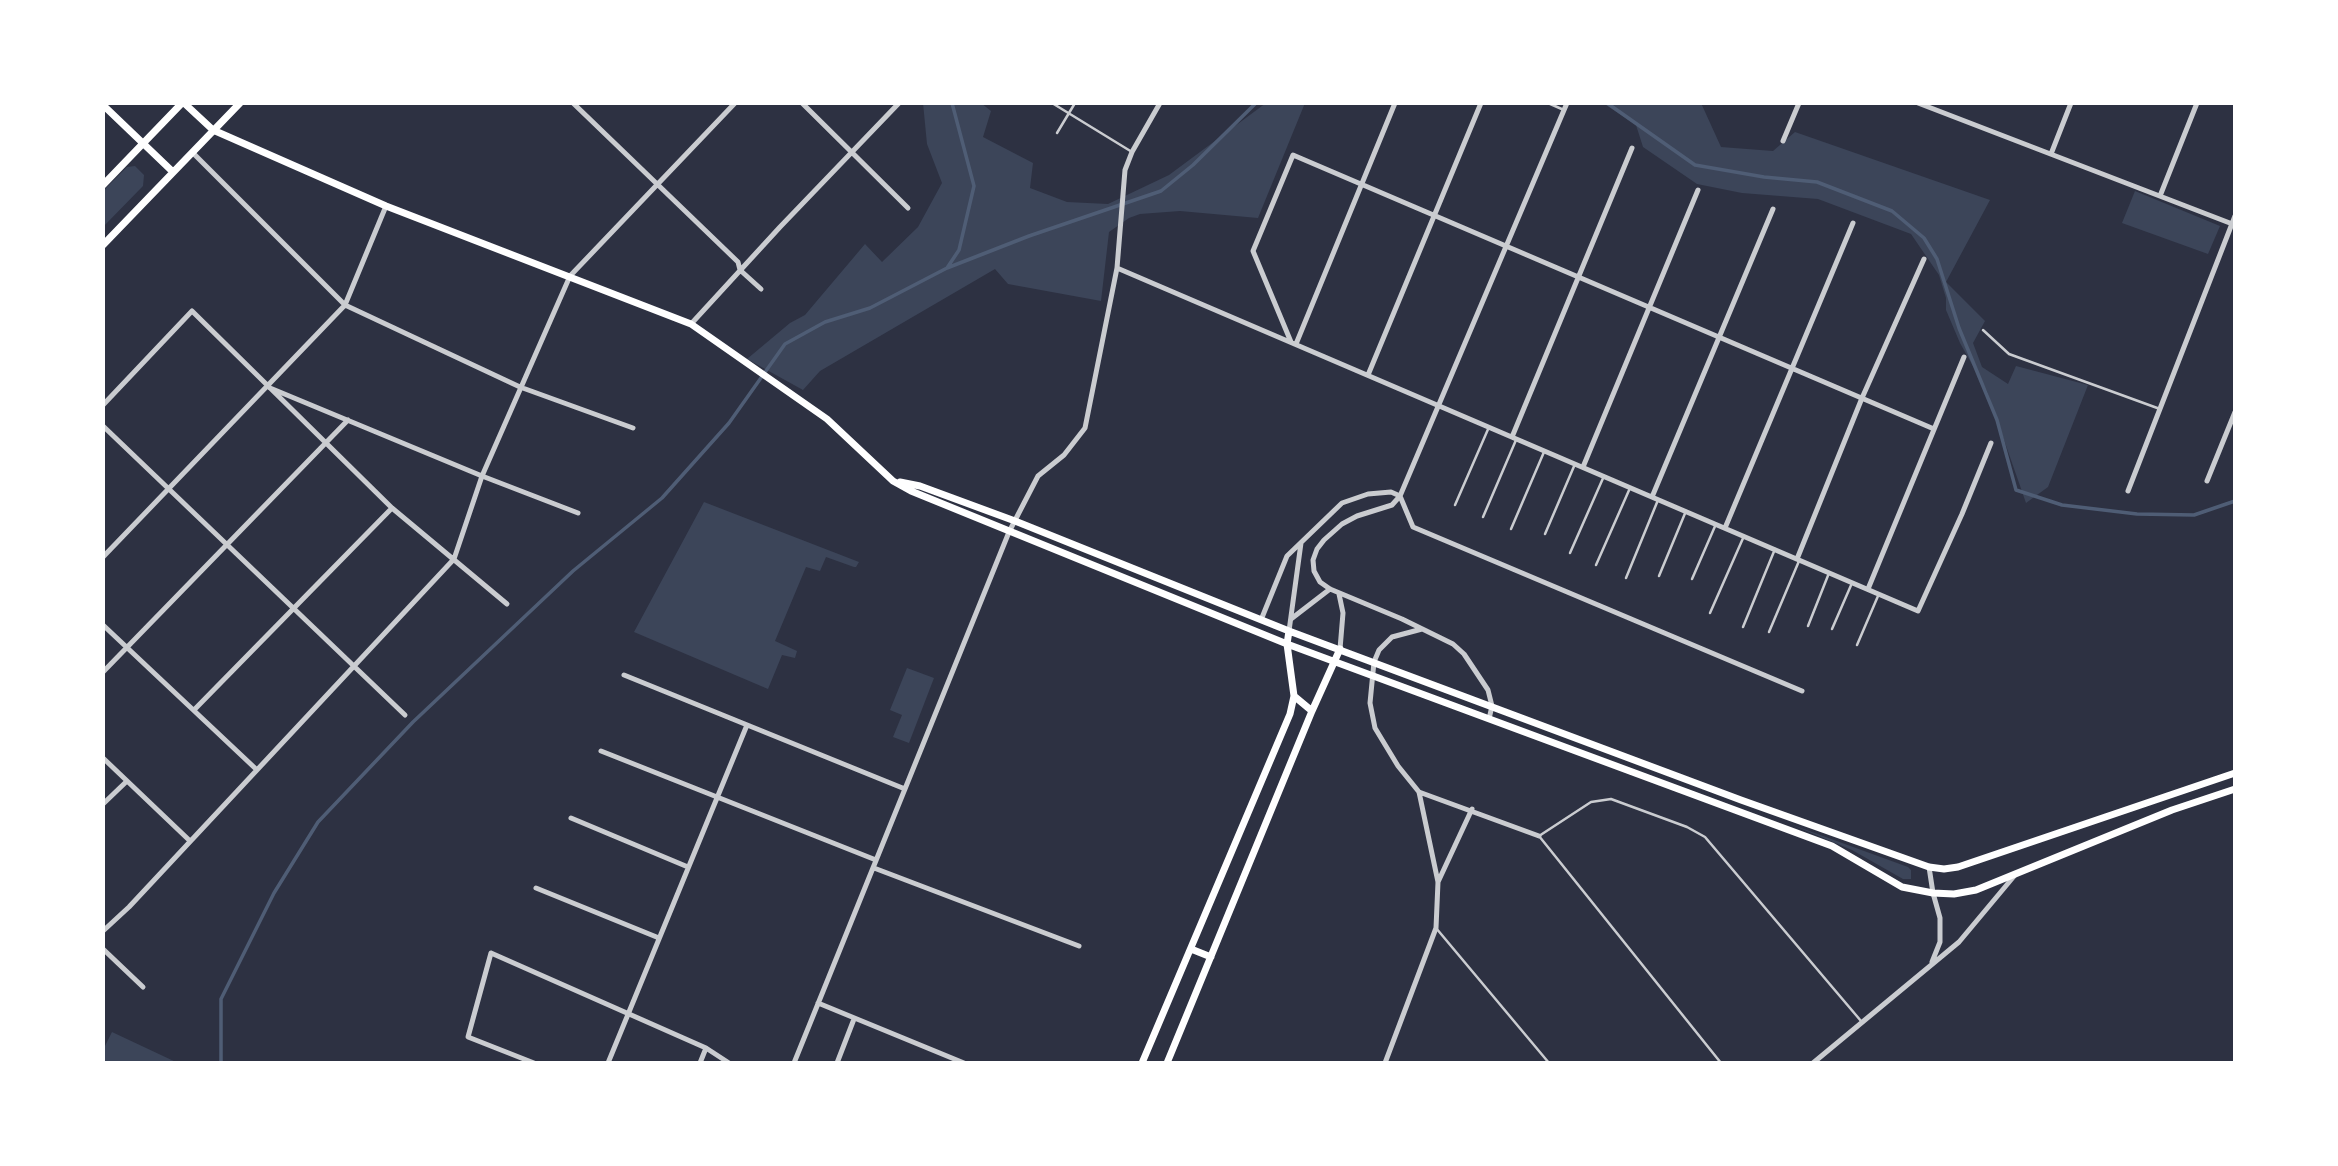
<!DOCTYPE html>
<html>
<head>
<meta charset="utf-8">
<style>
  body { margin:0 }
  #map { position:relative; width:2338px; height:1166px; overflow:hidden; background:#2d3142; font-family:Merriweather,serif }
  canvas { display:block }
  .frame { position:absolute; inset:0; border:105px solid #fff; pointer-events:none }
</style>
</head>
<body>
<div id="map">
<canvas width="2338" height="1166"></canvas>
<div class="frame"></div>
</div>
<script>
const ctx = document.querySelector('canvas').getContext('2d');
ctx.lineJoin = 'round';
function fill(path, color) {
  ctx.fillStyle = color;
  ctx.fill(path, 'evenodd');
}
function shape(rows) {
  const path = new Path2D();
  for (const r of rows) {
    path.moveTo(r[0], r[1]);
    for (let i = 2; i < r.length; i += 2) path.lineTo(r[i], r[i + 1]);
  }
  return path;
}
function trace(path, color, width, dash) {
  ctx.strokeStyle = color;
  ctx.lineWidth = width;
  ctx.lineCap = dash ? 'butt' : 'round';
  ctx.setLineDash(dash || []);
  ctx.stroke(path);
}
fill(shape([
  [923,103,981,103,991,111,983,137,1033,163,1030,188,1067,202,1108,204,1169,175,1266,103,1305,103,1258,218,1180,211,1140,214,1129,218,1109,232,1101,301,1008,284,995,269,820,371,803,390,747,359,790,323,805,315,865,244,882,262,918,227,942,183,927,144],
  [1603,103,1701,103,1721,147,1773,151,1795,132,1990,200,1946,282,1985,321,1973,343,1982,367,2008,384,2016,366,2088,385,2048,487,2026,503,1987,391,1960,343,1946,310,1946,298,1939,275,1911,234,1818,199,1742,193,1697,184,1643,147,1636,125],
  [135,166,144,175,143,186,103,227,103,191,127,167],
  [2135,191,2220,226,2208,254,2122,223],
  [704,502,859,562,856,567,854,567,826,557,820,571,806,567,775,641,797,651,795,658,782,655,768,689,634,632],
  [907,668,934,678,909,743,893,737,902,715,890,710],
  [1790,824,1908,867,1911,870,1911,879,1903,879,1852,850],
  [112,1032,178,1063,103,1063,103,1050]
]), '#3c4559');
trace(shape([
  [1607,103,1695,165,1764,177,1817,182,1892,211,1924,238,1937,259,1959,328,1997,420,2016,490,2062,505,2137,514,2194,515,2235,501],
  [947,268,959,250,974,186,952,103],
  [221,1063,221,999,274,893,318,822,413,722,573,571,662,498,729,423,785,344,825,322,870,308,947,268,1029,236,1161,191,1193,165,1256,103]
]), '#4f5d75', 3.5);
trace(shape([
  [1052,103,1132,152],
  [1548,103,1564,110],
  [1057,133,1075,103],
  [1983,330,2009,354,2160,409],
  [1455,505,1489,427],
  [1483,517,1516,440],
  [1511,529,1544,452],
  [1545,534,1575,464],
  [1570,553,1604,476],
  [1596,565,1630,488],
  [1659,576,1686,511],
  [1626,578,1658,500],
  [1692,579,1716,524],
  [1710,613,1744,536],
  [1808,626,1829,573],
  [1743,627,1775,549],
  [1832,629,1852,583],
  [1769,632,1799,561],
  [1857,645,1878,596],
  [1436,928,1549,1063],
  [1721,1063,1539,836,1591,802,1611,799,1687,827,1705,837,1861,1021]
]), '#caccd0', 2.5);
trace(shape([
  [573,103,738,262,740,270,761,289],
  [802,103,908,208],
  [1918,103,2235,225],
  [1783,141,1799,103],
  [192,152,345,305,520,387,633,428],
  [2051,154,2071,103],
  [2160,196,2197,103],
  [1117,268,1918,611,1962,514,1991,443],
  [691,324,780,227,899,103],
  [1291,342,1253,251,1293,155,1934,429],
  [1296,344,1395,103],
  [1368,375,1481,103],
  [270,388,482,476,578,513],
  [103,405,192,311,392,508,507,604],
  [103,426,405,715],
  [1512,437,1632,148],
  [1583,467,1698,190],
  [2207,481,2235,412],
  [2128,491,2235,216],
  [1652,497,1773,209],
  [1725,528,1853,223],
  [103,557,345,305,386,206],
  [1797,559,1862,398,1924,259],
  [1868,589,1964,357],
  [1339,594,1343,613,1340,649],
  [1291,619,1330,589],
  [1261,620,1287,556,1342,503,1368,494,1391,492,1400,496,1413,527,1802,691],
  [103,625,257,770],
  [1289,631,1301,543],
  [103,672,348,420],
  [624,675,905,789],
  [194,710,392,508],
  [1489,719,1492,706,1488,690,1464,654,1453,644,1402,619,1330,589,1320,582,1314,571,1313,560,1317,549,1324,540,1342,524,1357,516,1392,505,1400,496,1567,103],
  [601,751,876,860],
  [103,758,189,840],
  [1419,792,1539,836],
  [103,804,127,781],
  [571,818,688,867],
  [1929,867,1933,893,1940,918,1940,942,1932,962],
  [874,868,1079,946],
  [1438,882,1472,809],
  [536,888,659,938],
  [103,931,129,907,454,559,482,476,570,276,735,103],
  [103,949,143,987],
  [818,1003,964,1063],
  [534,1063,468,1037,491,953,706,1048,729,1063],
  [608,1063,747,725],
  [700,1063,706,1048],
  [794,1063,1009,532,1038,476,1064,455,1085,428,1117,268,1125,170,1132,152,1160,103],
  [837,1063,854,1019],
  [1385,1063,1436,928,1438,882,1419,792,1398,766,1375,728,1370,703,1374,662,1379,650,1392,637,1422,629],
  [1813,1063,1959,942,2015,875]
]), '#caccd0', 5);
trace(shape([
  [184,103,213,130,386,206,691,324,827,419,893,481,911,491,1287,644,1832,846,1902,887,1933,893,1954,894,1976,890,2172,810,2235,789],
  [103,105,173,172],
  [103,185,182,103],
  [103,245,240,103],
  [900,482,920,486,1015,521,1289,631,1741,800,1929,867,1944,869,1958,867,2235,773],
  [1294,696,1312,711],
  [1191,949,1211,957],
  [1142,1063,1290,714,1294,696,1287,644,1289,631],
  [1167,1063,1312,711,1340,649]
]), '#fff', 7);
</script>
</body>
</html>
